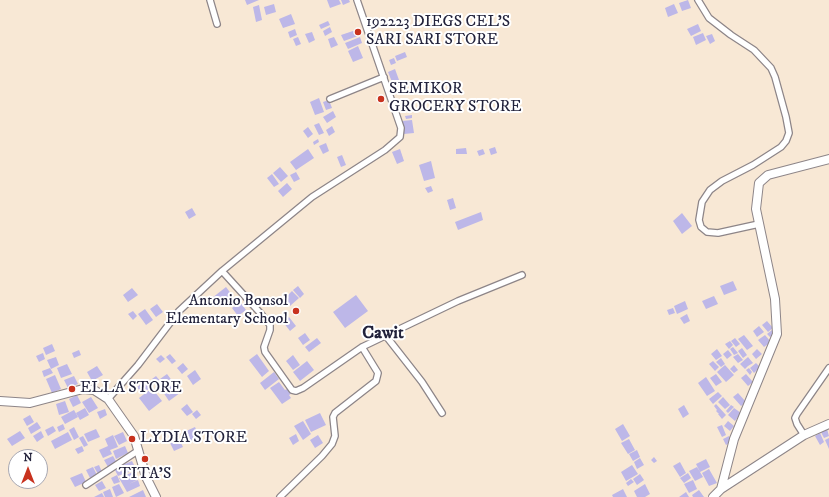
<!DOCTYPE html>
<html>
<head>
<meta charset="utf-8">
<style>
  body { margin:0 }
  #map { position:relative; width:829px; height:497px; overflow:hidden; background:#f8e8d5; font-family:"IM FELL DW Pica",serif }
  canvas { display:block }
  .north { position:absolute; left:8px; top:449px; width:40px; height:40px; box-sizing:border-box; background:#fff; border:1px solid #a7a7b1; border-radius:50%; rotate:0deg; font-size:11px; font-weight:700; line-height:16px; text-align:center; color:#22223b }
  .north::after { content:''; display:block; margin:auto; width:14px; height:18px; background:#c8321e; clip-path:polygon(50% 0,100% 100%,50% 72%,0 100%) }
</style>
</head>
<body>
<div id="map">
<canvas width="829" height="497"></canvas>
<div class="north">N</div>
</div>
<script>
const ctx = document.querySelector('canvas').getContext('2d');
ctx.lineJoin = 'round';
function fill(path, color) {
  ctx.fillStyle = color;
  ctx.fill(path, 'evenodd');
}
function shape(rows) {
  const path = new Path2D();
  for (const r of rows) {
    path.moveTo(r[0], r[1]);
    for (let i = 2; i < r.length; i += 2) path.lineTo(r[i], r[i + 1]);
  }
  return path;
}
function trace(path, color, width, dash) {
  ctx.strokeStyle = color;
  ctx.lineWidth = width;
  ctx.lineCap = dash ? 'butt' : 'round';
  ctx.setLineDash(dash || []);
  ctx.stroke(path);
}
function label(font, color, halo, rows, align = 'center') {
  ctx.font = font + ' "IM FELL DW Pica",serif';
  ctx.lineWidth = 4;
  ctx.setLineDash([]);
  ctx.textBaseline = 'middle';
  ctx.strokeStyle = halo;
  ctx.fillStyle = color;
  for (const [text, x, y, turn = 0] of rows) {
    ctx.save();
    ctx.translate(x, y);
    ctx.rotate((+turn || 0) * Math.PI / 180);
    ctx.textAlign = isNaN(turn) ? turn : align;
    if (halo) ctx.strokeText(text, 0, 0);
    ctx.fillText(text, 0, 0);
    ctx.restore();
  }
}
fill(shape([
  [245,0,259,0,247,5],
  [327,0,339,0,341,4,330,8],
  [341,0,349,0,350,2,343,5],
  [688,0,691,8,682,11,679,3],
  [274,4,276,12,266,15,264,7],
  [674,4,678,13,668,17,665,8],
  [259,5,262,20,256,22,253,7],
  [291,14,295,24,283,28,279,19],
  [328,21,330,25,321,29,319,25],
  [698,24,701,31,691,36,687,29],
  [330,27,332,32,325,36,323,31],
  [295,29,297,35,290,38,288,32],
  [356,30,358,36,344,41,341,35],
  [312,32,315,40,309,43,305,34],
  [703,33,706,40,696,45,693,37],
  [712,34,715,41,710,44,706,36],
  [298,37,301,44,296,46,293,39],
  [334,37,338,45,331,48,328,39],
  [360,37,362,43,348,49,345,43],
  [358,46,363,58,353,62,348,51],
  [405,52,407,57,397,61,395,56],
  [394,58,396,63,391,65,389,60],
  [395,69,399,80,392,82,388,72],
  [319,98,324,112,315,115,310,102],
  [329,100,332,108,326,110,323,102],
  [333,111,336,117,327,123,323,117],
  [412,115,412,118,406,119,405,116],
  [412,120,414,133,404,134,402,121],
  [319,123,324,133,319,135,314,125],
  [332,126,335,132,329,136,326,130],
  [308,127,313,134,308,138,303,131],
  [318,139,319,142,314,145,313,142],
  [326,143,329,151,323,154,319,146],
  [495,147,497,153,491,155,489,149],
  [466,148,467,154,456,154,456,149],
  [308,149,314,158,296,170,290,162],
  [400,149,404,161,397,164,392,152],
  [483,149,485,154,479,156,477,151],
  [342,155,346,165,341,167,337,157],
  [431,161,435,178,424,181,419,165],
  [280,167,288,176,281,182,273,173],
  [296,172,300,179,294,182,290,175],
  [272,174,279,184,274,187,267,178],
  [287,183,292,189,283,197,278,191],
  [431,186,433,191,428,193,425,188],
  [453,198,456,208,450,210,447,200],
  [192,208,196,215,189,219,185,212],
  [481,212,483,220,458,230,455,222],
  [682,213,692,226,682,234,673,221],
  [733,281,737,290,724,295,720,286],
  [298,286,304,294,300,298,293,290],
  [226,287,232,295,218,305,212,298],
  [132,288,138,295,128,302,123,295],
  [292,291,299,298,290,306,284,299],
  [356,295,368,311,345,328,333,312],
  [714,296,718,304,706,309,702,301],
  [685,301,688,309,677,314,674,306],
  [240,302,246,310,238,316,232,308],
  [157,304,163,312,156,317,150,309],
  [673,308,675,313,669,315,667,310],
  [145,309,153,320,146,325,138,314],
  [133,311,137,316,133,320,128,314],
  [687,314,690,321,684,324,680,318],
  [289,317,296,326,290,331,283,322],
  [767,321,773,328,768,332,762,325],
  [759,326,764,332,757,337,753,331],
  [772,330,775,333,770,337,767,334],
  [305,333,310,340,303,345,298,338],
  [744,335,753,346,747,350,738,339],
  [765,335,771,342,764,347,758,340],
  [317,338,321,343,309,352,305,347],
  [735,338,740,344,736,347,731,341],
  [730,341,733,345,729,349,725,344],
  [52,344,55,351,46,355,43,348],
  [733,347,738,353,734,355,730,349],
  [742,348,747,355,743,358,738,351],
  [717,349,722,356,716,360,711,354],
  [757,349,762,354,756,359,752,354],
  [79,350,81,355,74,358,72,353],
  [728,350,732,355,727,359,723,354],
  [43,353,45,359,39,362,36,356],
  [170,354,176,361,172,364,166,357],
  [257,354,269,371,262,377,249,360],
  [738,354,743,360,738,363,733,357],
  [161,355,165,359,160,363,156,359],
  [293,355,300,365,293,370,286,361],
  [56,357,59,365,51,369,47,360],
  [748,357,753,363,748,366,747,365,748,366,745,369,740,364],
  [721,358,725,364,721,367,716,362],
  [307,361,314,370,300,381,293,372],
  [713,361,719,367,715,371,709,364],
  [183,363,188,369,182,374,177,368],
  [756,363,760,367,754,373,750,368],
  [67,364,72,374,61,378,57,368],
  [725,365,734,375,726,382,717,372],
  [734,365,738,370,734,373,730,369],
  [97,366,103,375,92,381,87,372],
  [50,368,53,373,44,377,42,371],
  [749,368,752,372,750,375,746,370],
  [195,370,201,379,193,385,187,376],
  [274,372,279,379,265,390,260,383],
  [167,374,173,382,166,387,160,379],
  [716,374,722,382,716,386,710,378],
  [746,374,753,382,748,386,741,378],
  [55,375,61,389,52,393,46,379],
  [74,376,78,384,68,388,64,380],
  [156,376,162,383,158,386,152,379],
  [706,377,715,391,707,396,698,383],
  [146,380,151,387,142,394,137,387],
  [279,382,285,390,289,388,292,393,289,395,291,398,282,404,270,388],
  [173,384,180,393,169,401,163,392],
  [152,388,162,401,149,411,139,398],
  [718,392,722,396,713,404,709,399],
  [738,393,746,402,741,406,733,397],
  [77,395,81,403,73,407,69,399],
  [91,397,98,408,89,413,82,402],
  [723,397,730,405,725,409,718,402],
  [65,401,69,412,59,415,56,404],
  [187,404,193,412,187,416,181,409],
  [716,404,726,415,722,419,718,414,719,414,716,411,717,410,714,406],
  [684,405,689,414,683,418,678,409],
  [731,405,734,407,728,413,726,411],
  [85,408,89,415,80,420,76,413],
  [734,408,741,413,735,421,728,415],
  [105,409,107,415,100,419,97,412],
  [74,410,78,417,65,424,61,417],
  [197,410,201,415,196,419,192,414],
  [320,413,326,425,311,432,305,420],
  [30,415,34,422,27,426,23,419],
  [303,421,311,434,303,440,294,426],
  [728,421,734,426,730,431,724,426],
  [37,422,41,428,31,434,28,428],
  [63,424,65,429,59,432,57,427],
  [623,424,630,436,622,441,615,429],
  [722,425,726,435,722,437,717,427],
  [53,426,56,431,48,436,45,430],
  [74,427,79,437,74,440,69,430],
  [195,427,199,437,189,442,184,432],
  [96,429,100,437,88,442,84,434],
  [827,429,829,436,824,438,821,432],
  [20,431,25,438,12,446,7,439],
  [41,431,44,437,37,442,33,436],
  [68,432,72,440,55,449,51,441],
  [123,432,127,441,119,445,114,436],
  [820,433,824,442,820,445,815,436],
  [296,434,299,441,293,445,289,438],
  [113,435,118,447,110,450,112,454,103,458,99,450,108,446,105,439],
  [318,435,323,443,315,448,310,440],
  [83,436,88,445,84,447,79,438],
  [729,436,731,442,726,445,723,439],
  [829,438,829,449,825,440],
  [179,439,183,447,174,451,170,443],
  [629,439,635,450,628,454,621,443],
  [82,446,84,451,78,454,75,449],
  [125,446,128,453,116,459,113,451],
  [637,450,640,457,633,461,629,454],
  [113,456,117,463,108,467,104,460],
  [654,457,657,461,654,463,651,460],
  [640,458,644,465,637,469,634,462],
  [706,459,710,467,700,472,696,464],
  [132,461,136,469,124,474,120,466],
  [680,462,686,473,680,477,673,466],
  [99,465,102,472,98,474,94,467],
  [632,465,638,474,626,481,621,472],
  [93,467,97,475,90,478,86,470],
  [697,467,703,477,695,481,689,471],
  [120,468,123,474,118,476,115,470],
  [709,469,717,483,709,486,702,473],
  [133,472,137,480,129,484,138,480,140,486,127,492,119,478],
  [82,473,86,482,75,487,70,478],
  [688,473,691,478,684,483,680,478],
  [640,474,644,480,637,485,633,479],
  [117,475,120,482,114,484,111,478],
  [631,479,634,482,628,486,626,483],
  [693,480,697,489,689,493,684,484],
  [102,481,106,488,99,491,95,485],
  [119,484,124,493,116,497,112,487],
  [645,484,650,494,645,497,637,497,634,491],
  [110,489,113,497,105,497,103,492],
  [623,489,627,497,613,497,612,495],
  [143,490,146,497,129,497],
  [699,490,704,497,693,497,692,495],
  [686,492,689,497,679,497],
  [102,493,104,497,94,497]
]), '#bdb7e8');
const street = shape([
  [210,0,217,24],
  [698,0,709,18,731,35,754,50,771,68,775,77,786,117,789,133,786,141,781,147,753,165,722,181,710,190,702,202,699,220,701,227,707,232,718,233,759,224],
  [330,99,384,77],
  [222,271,262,315,270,325,270,330,264,347,265,352,292,390,296,391,303,388,362,347,458,301,522,275],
  [386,336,422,382,442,413],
  [108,399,138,365,179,311,222,271,312,197,385,150,400,137,401,128,357,0],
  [804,435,797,424,795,418,797,414,829,368],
  [86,485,139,450],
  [280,497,322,456,332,444,335,436,333,417,335,413,376,381,378,373,362,347]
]);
const secondary = shape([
  [0,401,30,403,83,389,94,390,108,399,134,436,146,477,156,497],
  [721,489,804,435,829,424],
  [713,497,721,489,734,439,777,334,775,299,756,209,759,183,768,175,829,159]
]);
trace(street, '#8d8588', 8);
trace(secondary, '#8d8588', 10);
trace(street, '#fff', 5.5);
trace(secondary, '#fff', 8);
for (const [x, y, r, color] of [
  [358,32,4,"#c8321e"],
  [381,99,4,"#c8321e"],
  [296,311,4,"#c8321e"],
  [72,389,4,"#c8321e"],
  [132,439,4,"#c8321e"],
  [145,459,4,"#c8321e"]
]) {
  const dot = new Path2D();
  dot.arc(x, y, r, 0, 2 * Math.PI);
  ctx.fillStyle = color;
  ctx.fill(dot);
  trace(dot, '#fff', 1.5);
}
label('16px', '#22223b', '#fff', [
  ["192223 DIEGS CEL’S",366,23],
  ["SARI SARI STORE",366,41],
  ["SEMIKOR",389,90],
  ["GROCERY STORE",389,108],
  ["Antonio Bonsol",288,302,"right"],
  ["Elementary School",288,320,"right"],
  ["ELLA STORE",80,389],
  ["LYDIA STORE",140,439],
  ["TITA'S",145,475,"center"]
], 'left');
label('bold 18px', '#22223b', '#fff', [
  ["Cawit",383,334]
]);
</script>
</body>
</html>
